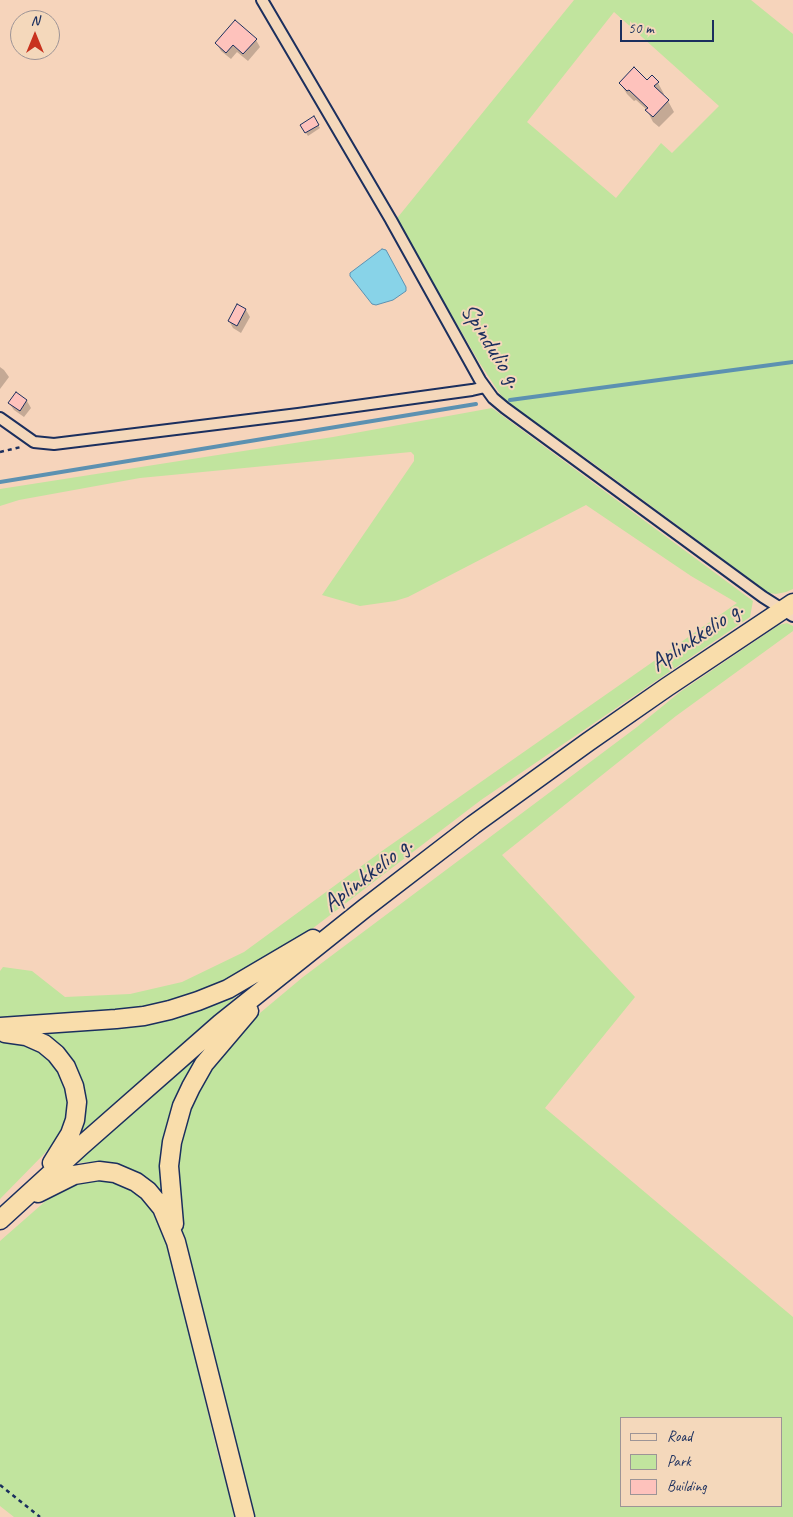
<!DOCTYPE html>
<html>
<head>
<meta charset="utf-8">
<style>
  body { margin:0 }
  #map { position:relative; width:793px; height:1517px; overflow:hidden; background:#f6d4bb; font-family:Caveat,sans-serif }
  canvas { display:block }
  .legend { position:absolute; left:620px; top:1417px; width:162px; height:90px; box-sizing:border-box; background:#f4d8bb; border:1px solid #9d9496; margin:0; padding:6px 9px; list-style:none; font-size:15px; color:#1b2f5e }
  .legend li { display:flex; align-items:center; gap:10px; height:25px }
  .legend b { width:25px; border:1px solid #9d9496 }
  .north { position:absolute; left:10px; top:10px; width:50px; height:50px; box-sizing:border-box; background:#f4d8bb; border:1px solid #9d9496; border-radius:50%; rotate:0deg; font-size:14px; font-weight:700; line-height:20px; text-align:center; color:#1b2f5e }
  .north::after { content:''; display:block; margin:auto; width:18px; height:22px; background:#c8321e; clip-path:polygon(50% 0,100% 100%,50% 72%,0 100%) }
  .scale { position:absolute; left:620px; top:20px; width:94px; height:22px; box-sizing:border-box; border:2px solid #1b2f5e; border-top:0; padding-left:6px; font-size:15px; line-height:18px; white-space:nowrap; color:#1b2f5e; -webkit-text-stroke:4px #f4d8bb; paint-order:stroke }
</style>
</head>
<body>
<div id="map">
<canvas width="793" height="1517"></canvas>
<ul class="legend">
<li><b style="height:6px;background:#f4d8bb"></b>Road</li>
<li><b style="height:14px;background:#c1e49e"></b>Park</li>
<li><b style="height:14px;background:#fec2bc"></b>Building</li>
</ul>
<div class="north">N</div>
<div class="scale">50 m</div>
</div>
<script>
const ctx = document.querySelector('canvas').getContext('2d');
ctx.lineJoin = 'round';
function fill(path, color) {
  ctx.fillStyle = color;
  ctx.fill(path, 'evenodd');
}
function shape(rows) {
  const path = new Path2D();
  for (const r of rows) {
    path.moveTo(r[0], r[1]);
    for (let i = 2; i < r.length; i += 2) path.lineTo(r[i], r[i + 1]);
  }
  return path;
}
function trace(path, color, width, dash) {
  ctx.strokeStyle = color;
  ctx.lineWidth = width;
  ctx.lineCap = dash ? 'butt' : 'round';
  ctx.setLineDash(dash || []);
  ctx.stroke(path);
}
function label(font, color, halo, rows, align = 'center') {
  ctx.font = font + ' Caveat,sans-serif';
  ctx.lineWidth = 4;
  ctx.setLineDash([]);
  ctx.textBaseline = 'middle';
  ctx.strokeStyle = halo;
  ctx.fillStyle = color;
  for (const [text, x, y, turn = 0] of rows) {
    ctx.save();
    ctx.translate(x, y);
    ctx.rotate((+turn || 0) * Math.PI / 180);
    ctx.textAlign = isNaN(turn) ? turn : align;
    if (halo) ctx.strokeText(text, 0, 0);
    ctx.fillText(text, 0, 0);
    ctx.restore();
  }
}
fill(shape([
  [574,0,751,0,793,34,793,589,786,592,776,594,769,593,593,463,512,406,500,394,479,362,398,223,398,217],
  [614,12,719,106,672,153,661,143,616,198,527,122],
  [492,408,753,601,750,617,481,800,308,932,252,968,212,988,175,1002,122,1013,0,1021,0,971,3,967,32,971,65,997,130,994,182,982,244,952,382,851,737,603,691,576,586,505,408,597,395,601,360,606,322,595,414,461,414,455,411,452,140,478,19,500,0,506,0,489,333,437],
  [787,623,793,626,793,631,676,716,502,855,635,997,545,1108,793,1317,793,1517,254,1517,183,1244,176,1205,174,1165,196,1087,248,1023,303,977,637,727,680,692,779,625],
  [622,1418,782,1418,782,1506,622,1506],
  [245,989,76,1137,61,1048,39,1031,72,1031,120,1026],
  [0,1039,38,1047,57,1064,67,1083,70,1112,61,1134,45,1153,0,1199],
  [199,1055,190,1075,165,1202,145,1177,119,1165,94,1162,76,1163],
  [89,1177,124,1182,150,1203,164,1228,218,1455,231,1500,234,1517,14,1517,0,1506,0,1241,57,1191]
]), '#c1e49e');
const water = shape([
  [382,249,386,250,406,287,406,291,393,300,376,305,372,304,350,276,350,273,382,249]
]);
fill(water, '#88d3e8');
trace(water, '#5c91b1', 1);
fill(shape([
  [256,40,260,47,248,61,237,52,231,59,221,51,217,44],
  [647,81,658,83,664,94,662,96,668,101,674,112,659,127,653,122,647,110,636,100,634,101,627,94,620,83],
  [313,118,320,128,308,136,301,125],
  [246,310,250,317,241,333,233,328,229,321],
  [0,367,4,370,9,377,0,389],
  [16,393,27,401,31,408,24,417,14,410,9,403]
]), '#0003');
trace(shape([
  [510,400,793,362],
  [0,482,476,404]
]), '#5c91b1', 4);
const building = shape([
  [235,20,257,39,243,54,233,45,226,53,215,43,235,20],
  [634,67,647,80,652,75,659,82,654,86,669,100,653,117,645,110,648,108,629,90,627,91,619,83,634,67],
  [314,116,319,125,305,133,300,125,314,116],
  [237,304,246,309,237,326,228,321,237,304],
  [16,392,27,400,20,411,8,403,16,392]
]);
fill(building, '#fec2bc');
trace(building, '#1b2f5e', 1);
const minor = shape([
  [262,0,391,220,480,380,493,398,505,408,763,597,793,616],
  [0,418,34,442,54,444,298,414,472,390,485,387]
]);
const trunk = shape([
  [0,1027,116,1019,144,1016,170,1010,198,1001,228,989,313,939],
  [5,1033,26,1036,44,1044,56,1054,66,1067,74,1086,77,1102,75,1120,70,1134,52,1163],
  [38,1193,74,1175,99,1171,115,1173,136,1182,148,1191,162,1208,176,1242,245,1517],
  [0,1220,81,1146,221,1023,365,908,473,825,588,742,667,687,793,603],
  [174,1224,169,1166,172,1142,182,1106,191,1087,204,1064,249,1011]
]);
trace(minor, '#1b2f5e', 14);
trace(trunk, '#1b2f5e', 21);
trace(shape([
  [0,452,21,447],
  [0,1485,40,1517]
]), '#1b2f5e', 2.5, [4, 4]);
trace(minor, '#f4d8bb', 10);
trace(trunk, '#f9ddab', 18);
label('25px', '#1b2f5e', '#f4d8bb', [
  ["Spindulio g.",491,346,58],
  ["Aplinkkelio g.",697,637,-34],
  ["Aplinkkelio g.",368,875,-38]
]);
</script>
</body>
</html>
